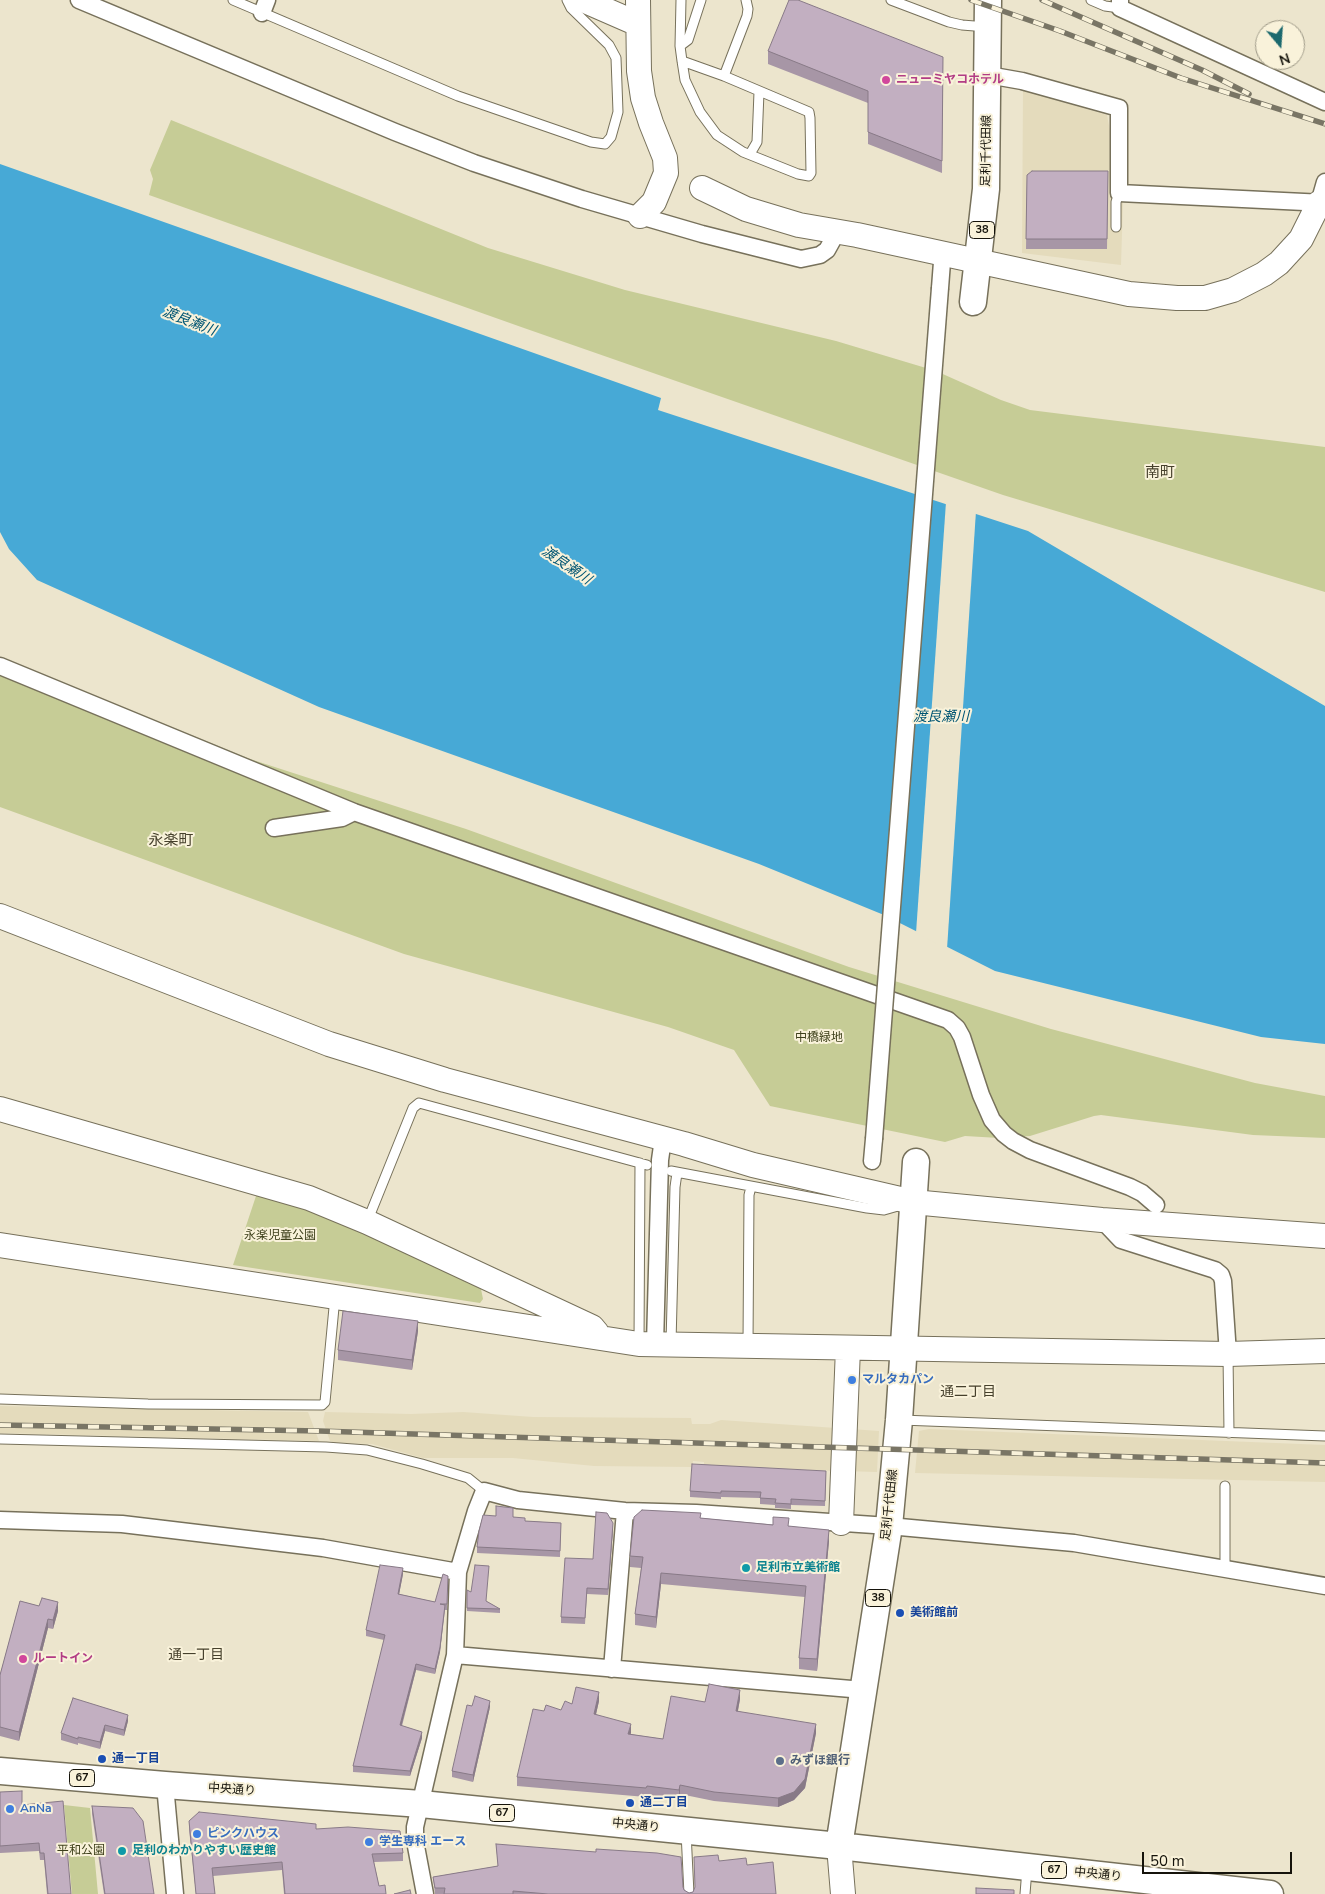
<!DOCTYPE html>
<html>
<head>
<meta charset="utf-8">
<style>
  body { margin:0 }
  #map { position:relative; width:1325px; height:1894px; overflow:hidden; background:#ece5cd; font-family:"Nunito Sans",sans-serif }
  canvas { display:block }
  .north { position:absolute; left:1255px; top:20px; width:50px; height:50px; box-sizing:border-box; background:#f9f2da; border:1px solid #9e9987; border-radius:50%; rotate:162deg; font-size:14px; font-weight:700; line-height:20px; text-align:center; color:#15130b }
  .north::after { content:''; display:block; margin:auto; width:18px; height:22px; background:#1c696e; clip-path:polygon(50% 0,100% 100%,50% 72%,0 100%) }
  .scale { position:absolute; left:1142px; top:1852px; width:150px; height:22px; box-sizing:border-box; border:2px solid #15130b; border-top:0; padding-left:6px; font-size:15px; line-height:18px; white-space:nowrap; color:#15130b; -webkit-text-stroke:4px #f9f2da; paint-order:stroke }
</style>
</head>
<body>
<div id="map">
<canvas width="1325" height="1894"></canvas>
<div class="north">N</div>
<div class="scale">50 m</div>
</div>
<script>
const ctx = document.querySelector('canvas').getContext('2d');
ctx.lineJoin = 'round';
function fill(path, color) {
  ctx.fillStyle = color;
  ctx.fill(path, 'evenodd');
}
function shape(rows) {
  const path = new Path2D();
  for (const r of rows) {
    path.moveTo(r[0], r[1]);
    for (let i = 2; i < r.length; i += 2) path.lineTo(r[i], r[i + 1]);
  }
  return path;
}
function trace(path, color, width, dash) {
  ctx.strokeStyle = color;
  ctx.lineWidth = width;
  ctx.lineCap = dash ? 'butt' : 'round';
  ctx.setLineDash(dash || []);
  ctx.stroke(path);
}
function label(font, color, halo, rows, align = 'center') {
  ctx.font = font + ' "Nunito Sans","Noto Sans JP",sans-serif';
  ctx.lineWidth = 4;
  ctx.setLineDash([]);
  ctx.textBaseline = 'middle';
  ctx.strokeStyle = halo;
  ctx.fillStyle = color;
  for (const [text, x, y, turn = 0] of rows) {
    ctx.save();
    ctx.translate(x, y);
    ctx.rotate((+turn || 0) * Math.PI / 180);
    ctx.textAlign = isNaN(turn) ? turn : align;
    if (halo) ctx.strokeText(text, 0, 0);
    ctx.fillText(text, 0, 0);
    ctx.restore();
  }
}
fill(shape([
  [1023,90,1107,115,1111,136,1111,202,1123,202,1121,265,1022,253],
  [0,1406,308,1412,319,1441,0,1433],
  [325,1412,411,1414,463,1412,533,1417,691,1418,692,1424,710,1424,721,1420,879,1431,877,1472,704,1467,704,1462,693,1461,692,1467,594,1466,513,1458,423,1458,372,1444,335,1443,330,1441,323,1421],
  [929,1429,1325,1445,1325,1482,915,1473,919,1431]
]), '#e4dbbc');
fill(shape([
  [171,120,488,248,625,290,836,341,936,371,1001,400,1030,410,1325,447,1325,592,1003,495,524,328,149,195,153,179,150,170],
  [0,657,250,759,466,829,849,967,1051,1029,1255,1083,1325,1096,1325,1138,1253,1135,1101,1115,1094,1116,1030,1136,999,1138,965,1136,945,1142,770,1106,734,1050,668,1027,404,954,0,807],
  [258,1190,317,1210,481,1289,483,1299,480,1303,233,1265],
  [64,1805,90,1808,98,1894,72,1894]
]), '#c6cc96');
fill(shape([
  [0,164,661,398,658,410,1028,531,1325,706,1325,1044,1261,1037,995,971,884,915,759,864,319,707,37,580,9,549,0,532]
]), '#47a9d6');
fill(shape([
  [946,502,976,511,947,949,916,933]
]), '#ece5cd');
const lane = shape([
  [233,0,458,96,591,142,605,144,611,137,618,112,616,58,609,45,571,8,567,0],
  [681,0,680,46,682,61,685,80,700,112,717,135,743,152,798,174,809,176,811,173,810,118,809,112,724,76,682,61],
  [891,0,949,22,962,25,987,27],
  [1091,0,1105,6,1120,8],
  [680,46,688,40,701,0],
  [724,76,747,16,748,9,746,0],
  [750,154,757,142,759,92],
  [1116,227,1116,202,1119,193],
  [671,1171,867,1208,884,1210,898,1206],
  [367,1222,413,1108,419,1103,647,1165],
  [639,1343,640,1163],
  [671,1343,675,1187,677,1173],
  [748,1344,749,1195,751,1187],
  [1228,1354,1229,1433],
  [0,1399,148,1404,322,1405,325,1402,335,1297],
  [901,1420,1325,1436],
  [0,1439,326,1447,367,1450,422,1464,468,1478,484,1491],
  [1225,1486,1225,1570],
  [686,1832,689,1894],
  [1025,1894,1027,1869]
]);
const street = shape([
  [79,0,395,132,474,163,582,199,702,234,801,259,820,255,827,250,837,232],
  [1120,0,1120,8,1325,102],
  [262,13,267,0],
  [988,75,1022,81,1119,108,1119,193,1325,203],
  [1319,203,1325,182],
  [940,288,942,262],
  [0,666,354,812,948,1020,957,1028,962,1037,981,1095,992,1120,1004,1134,1013,1141,1030,1150,1130,1187,1142,1193,1156,1205],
  [274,828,342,818,354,812],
  [872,1161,874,1139],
  [1102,1220,1121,1240,1215,1270,1221,1275,1223,1281,1228,1354],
  [655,1344,660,1160,663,1139],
  [0,1520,122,1524,323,1548,458,1572],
  [455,1655,863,1690],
  [612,1669,625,1511],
  [165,1785,175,1894],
  [425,1894,415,1841,415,1827,455,1655,458,1572,476,1511,484,1491,518,1500,625,1511,696,1513,889,1526,1074,1543,1325,1586]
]);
const secondary = shape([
  [583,0,638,24],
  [638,0,639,71,643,98,651,123,665,158,666,173,654,202,640,216],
  [702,188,746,209,799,225,857,235,1129,294,1177,298,1205,298,1233,290,1264,274,1279,263,1301,239,1319,203],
  [0,916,329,1044,445,1080,684,1144,753,1165,913,1202,1102,1220,1325,1236],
  [0,1109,309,1198,367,1222,592,1327,597,1333],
  [0,1245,639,1344,1228,1354,1325,1351],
  [841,1523,848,1348],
  [839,1846,843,1894]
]);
const primary = shape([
  [973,302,986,189,988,0],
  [0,1771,165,1785,421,1804,839,1846,1270,1894],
  [839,1846,889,1526,899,1420,916,1162]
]);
trace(lane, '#77715b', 11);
trace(street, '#77715b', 19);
trace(secondary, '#77715b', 26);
trace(primary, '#77715b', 29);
trace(lane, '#fff', 9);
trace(street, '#fff', 16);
trace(secondary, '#fff', 24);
trace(primary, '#fff', 26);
const rail = shape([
  [971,0,1060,31,1181,78,1325,124],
  [1042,0,1202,70,1249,94],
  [0,1425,319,1431,1325,1463]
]);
trace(rail, '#797565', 5.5);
trace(rail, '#f9f2da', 4, [11]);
const streetBridge = shape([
  [874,1139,940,288]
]);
trace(streetBridge, '#77715b', 19, []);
trace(streetBridge, '#fff', 16);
fill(shape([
  [768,51,943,57,942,173,868,144,868,103,768,64],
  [1108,171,1107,249,1026,249,1027,175],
  [418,1331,412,1370,338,1360,338,1350],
  [826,1471,825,1506,791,1505,791,1509,775,1508,775,1505,760,1504,760,1498,721,1497,721,1499,690,1497,690,1491],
  [513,1517,525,1521,561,1523,560,1557,477,1553,477,1547],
  [701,1518,789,1526,829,1541,817,1671,799,1669,799,1658,805,1597,661,1584,656,1628,635,1625,635,1614,641,1568,630,1567,630,1556],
  [613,1529,608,1595,587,1594,585,1624,561,1623,561,1617,593,1559],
  [403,1574,399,1594,435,1602,448,1576,447,1610,445,1610,440,1652,435,1674,416,1670,402,1726,422,1738,410,1776,353,1772,353,1766,384,1640,366,1636,366,1630],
  [467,1590,500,1609,500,1613,467,1611],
  [20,1601,58,1611,53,1629,48,1628,19,1741,0,1736,0,1675],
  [73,1698,128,1721,124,1736,105,1731,100,1749,78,1743,78,1745,61,1740,61,1733],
  [740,1699,738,1711,816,1733,805,1788,794,1800,778,1807,714,1801,680,1794,679,1799,647,1795,646,1797,517,1786,517,1777,544,1711,561,1710,572,1704,599,1701,596,1714,631,1733,630,1734,663,1739,705,1702],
  [490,1707,473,1782,452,1777,452,1771],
  [0,1792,22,1805,71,1894,47,1894,44,1860,40,1860,39,1851,0,1853],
  [92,1806,154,1894,104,1894,92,1814],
  [189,1821,316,1829,403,1853,403,1861,374,1862,379,1886,386,1894,284,1894,282,1870,213,1876,215,1894,196,1894,189,1829],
  [496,1844,683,1887,684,1890,689,1893,693,1892,719,1861,747,1865,776,1894,435,1894,433,1877,498,1866]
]), '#a796a6');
fill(shape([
  [418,1321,418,1331,412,1370,412,1360],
  [613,1523,613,1529,608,1595,608,1589],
  [829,1530,829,1541,817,1671,817,1659],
  [403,1568,403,1574,398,1600,398,1594],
  [661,1573,661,1584,656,1628,656,1617],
  [58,1602,58,1611,53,1629,53,1620],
  [445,1605,440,1652,435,1674,435,1669],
  [48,1619,48,1628,19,1741,19,1732],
  [416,1664,416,1670,400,1731,400,1725],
  [740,1690,740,1699,736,1720,736,1711],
  [599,1692,599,1701,594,1723,594,1714],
  [490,1701,490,1707,473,1782,473,1775],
  [128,1715,128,1721,124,1736,124,1730],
  [631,1724,631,1733,628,1743,628,1734],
  [816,1724,816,1733,805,1788,794,1800,778,1807,778,1798],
  [105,1725,105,1731,100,1749,100,1742],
  [422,1732,422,1738,410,1776,410,1771],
  [680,1785,680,1794,679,1799,679,1790]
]), '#887a87');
const building = shape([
  [789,0,798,0,943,57,942,161,868,132,868,91,768,51,789,0],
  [1032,171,1108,171,1107,239,1026,239,1027,175,1032,171],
  [343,1311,418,1321,412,1360,338,1350,343,1311],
  [692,1464,826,1471,825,1501,791,1499,791,1504,775,1503,776,1499,760,1498,761,1492,721,1491,721,1493,690,1491,692,1464],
  [496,1506,513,1508,513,1517,525,1518,525,1521,561,1523,560,1551,477,1547,479,1531,483,1515,496,1516,496,1506],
  [642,1510,701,1513,700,1518,773,1525,773,1517,789,1518,788,1526,829,1530,817,1659,799,1658,806,1586,661,1573,656,1617,635,1614,643,1557,630,1556,634,1517,642,1510],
  [596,1512,607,1513,613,1523,608,1589,587,1588,585,1618,561,1617,565,1558,593,1559,596,1512],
  [380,1565,403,1568,398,1594,435,1602,443,1574,448,1576,447,1604,440,1604,445,1605,440,1647,435,1669,416,1664,400,1725,422,1732,410,1771,353,1766,385,1635,366,1630,380,1565],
  [475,1565,489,1566,486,1601,500,1609,467,1608,467,1590,471,1592,475,1565],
  [42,1598,58,1602,53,1620,48,1619,19,1732,0,1727,0,1675,20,1601,39,1606,42,1598],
  [709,1684,740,1690,736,1711,816,1724,805,1779,794,1792,778,1798,714,1792,680,1785,679,1790,647,1786,646,1788,517,1777,533,1709,544,1711,546,1705,561,1710,565,1701,572,1704,576,1687,599,1692,594,1714,631,1724,628,1734,663,1739,671,1696,705,1702,709,1684],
  [475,1696,490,1701,473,1775,452,1771,467,1705,472,1706,475,1696],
  [73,1698,128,1715,124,1730,105,1725,100,1742,78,1737,78,1739,61,1733,73,1698],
  [22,1791,22,1805,63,1801,71,1894,48,1894,44,1853,40,1853,39,1843,0,1846,0,1792,22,1791],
  [92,1806,133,1808,143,1821,154,1894,105,1894,92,1806],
  [199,1812,316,1824,316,1829,348,1827,400,1831,403,1853,372,1854,379,1886,385,1885,386,1894,285,1894,282,1862,212,1868,215,1894,196,1894,189,1821,199,1812],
  [496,1844,596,1852,596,1849,657,1853,681,1857,683,1887,684,1890,689,1893,693,1892,695,1887,694,1857,718,1855,719,1861,746,1858,747,1865,773,1862,776,1894,548,1894,513,1891,513,1894,444,1894,445,1888,435,1888,433,1877,498,1866,496,1844],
  [976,1888,1014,1890,1014,1894,976,1894,976,1888],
  [410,1890,411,1894,394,1894,410,1890]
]);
fill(building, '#c2afc1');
trace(building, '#887a87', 1);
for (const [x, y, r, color] of [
  [886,80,5,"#d1479c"],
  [852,1380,5,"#3f7fe0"],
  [746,1568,5,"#0f9aa8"],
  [900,1613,5,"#1a4fb4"],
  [23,1659,5,"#d1479c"],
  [102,1759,5,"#1a4fb4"],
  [780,1761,5,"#5c6f8a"],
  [630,1803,5,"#1a4fb4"],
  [10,1809,5,"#3f7fe0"],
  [197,1834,5,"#3f7fe0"],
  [369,1842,5,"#3f7fe0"],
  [122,1851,5,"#0f9aa8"]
]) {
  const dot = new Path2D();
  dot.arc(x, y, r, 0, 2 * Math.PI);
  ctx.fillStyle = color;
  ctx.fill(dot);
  trace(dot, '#f9f2da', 2);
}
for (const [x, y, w] of [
  [982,230,25],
  [878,1598,25],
  [82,1778,25],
  [502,1813,25],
  [1054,1870,25]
]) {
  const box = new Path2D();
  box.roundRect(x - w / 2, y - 8.5, w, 17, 4);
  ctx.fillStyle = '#f9f2da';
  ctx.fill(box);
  trace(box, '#15130b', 1);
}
label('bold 11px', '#15130b', null, [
  ["38",982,230],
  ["38",878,1598],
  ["67",82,1778],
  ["67",502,1813],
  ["67",1054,1870]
]);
label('bold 12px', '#b23c85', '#f9f2da', [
  ["ニューミヤコホテル",896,80],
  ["ルートイン",33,1659]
], 'left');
label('12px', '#15130b', '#f9f2da', [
  ["足利千代田線",987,151,-89],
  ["足利千代田線",890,1505,-84],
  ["中央通り",232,1790,4],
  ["中央通り",636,1826,6],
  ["中央通り",1098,1875,6]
]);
label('12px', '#3e401b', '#f9f2da', [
  ["中橋緑地",819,1038],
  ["永楽児童公園",280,1236],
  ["平和公園",81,1851]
]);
label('bold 12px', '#366cbe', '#f9f2da', [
  ["マルタカパン",862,1380],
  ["AnNa",20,1809],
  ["ピンクハウス",207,1834],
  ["学生専科 エース",379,1842]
], 'left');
label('bold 12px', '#0d838f', '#f9f2da', [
  ["足利市立美術館",756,1568],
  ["足利のわかりやすい歴史館",132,1851]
], 'left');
label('bold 12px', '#164399', '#f9f2da', [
  ["美術館前",910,1613],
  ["通一丁目",112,1759],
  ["通二丁目",640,1803]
], 'left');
label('bold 12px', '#4e5e75', '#f9f2da', [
  ["みずほ銀行",790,1761]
], 'left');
label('italic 14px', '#005573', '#f9f2da', [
  ["渡良瀬川",189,322,21],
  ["渡良瀬川",566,566,34],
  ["渡良瀬川",941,718]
]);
label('14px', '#46402c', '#f9f2da', [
  ["通二丁目",968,1393],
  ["通一丁目",196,1656]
]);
label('15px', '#46402c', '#f9f2da', [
  ["南町",1160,473],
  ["永楽町",171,841]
]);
</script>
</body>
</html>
